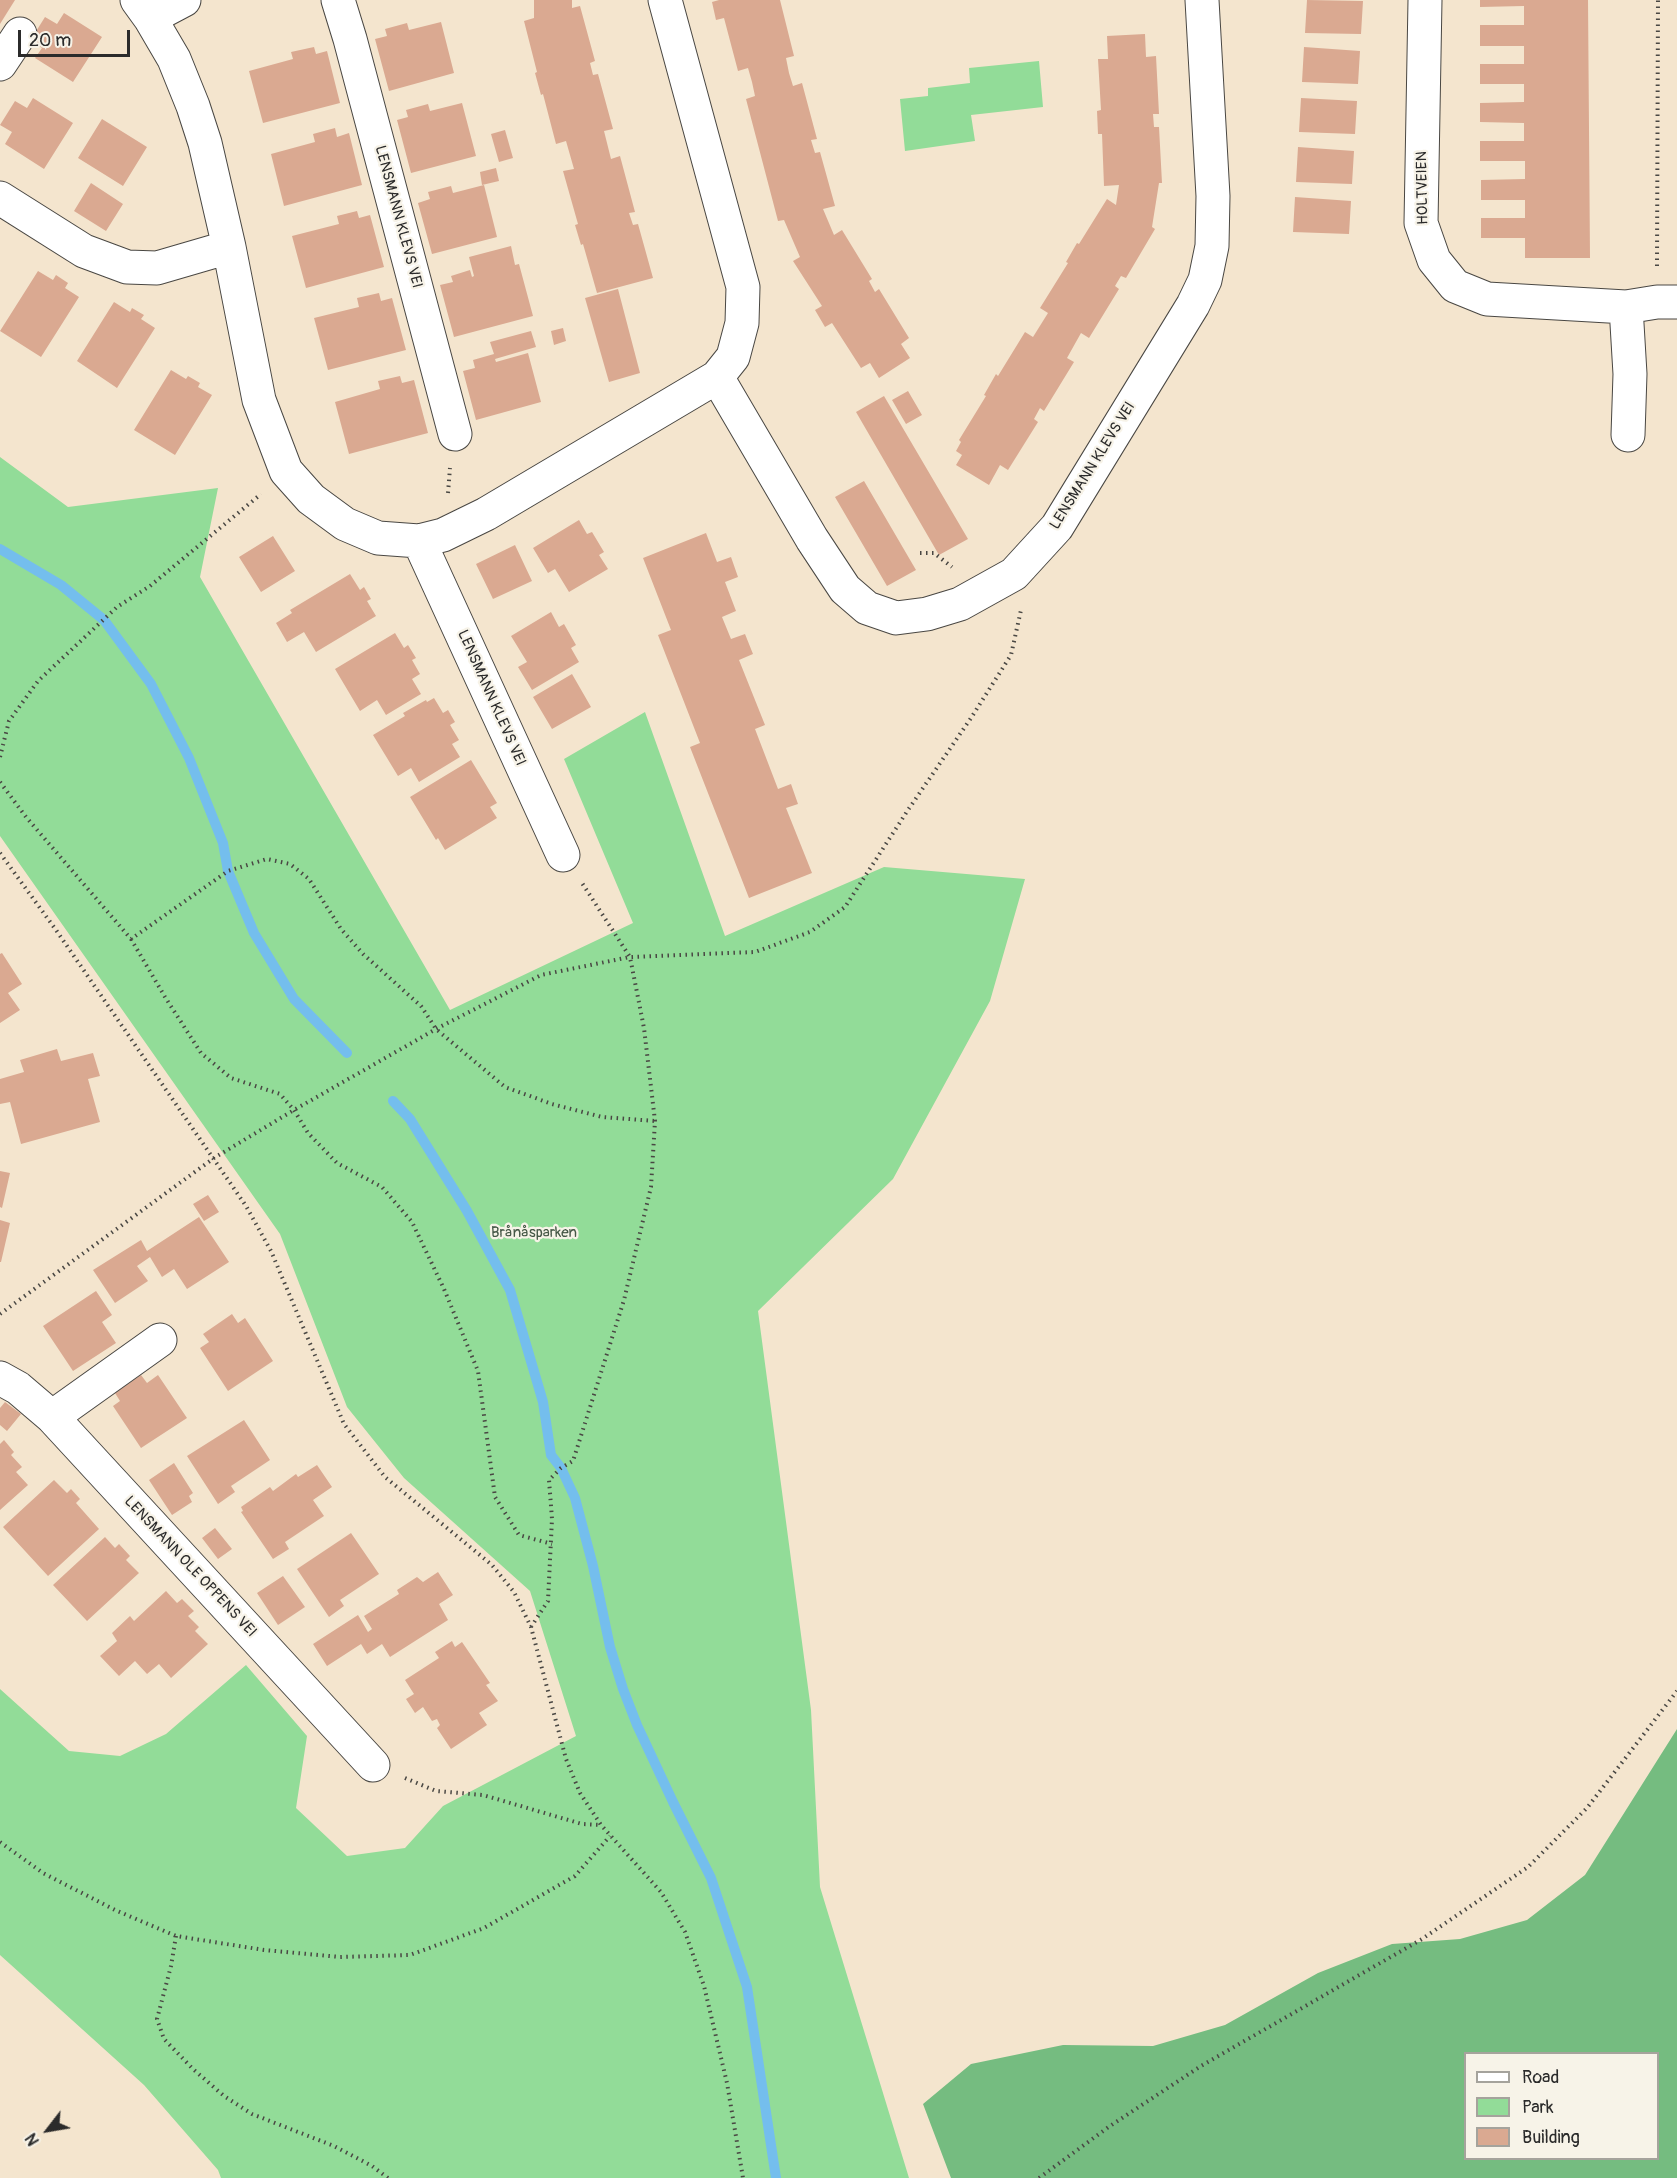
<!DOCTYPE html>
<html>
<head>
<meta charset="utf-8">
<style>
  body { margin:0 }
  #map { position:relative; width:1677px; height:2178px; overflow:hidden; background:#f4e5ce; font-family:Pangolin,sans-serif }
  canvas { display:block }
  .legend { position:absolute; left:1464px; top:2052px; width:195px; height:108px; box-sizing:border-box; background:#f7f3e8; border:2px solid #a5a39c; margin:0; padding:8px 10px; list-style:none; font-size:18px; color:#2b2b2b }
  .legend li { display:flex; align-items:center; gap:12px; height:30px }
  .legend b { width:30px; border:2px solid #a5a39c }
  .north { position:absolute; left:18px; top:2100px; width:60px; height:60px; -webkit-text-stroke:4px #f7f3e8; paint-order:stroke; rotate:239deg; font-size:16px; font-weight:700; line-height:24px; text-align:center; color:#2b2b2b }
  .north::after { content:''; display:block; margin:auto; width:21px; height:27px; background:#2b2b2b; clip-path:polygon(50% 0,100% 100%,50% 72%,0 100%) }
  .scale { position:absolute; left:18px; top:30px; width:112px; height:27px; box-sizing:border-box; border:3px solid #2b2b2b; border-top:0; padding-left:8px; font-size:18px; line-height:21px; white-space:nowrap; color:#2b2b2b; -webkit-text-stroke:4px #f7f3e8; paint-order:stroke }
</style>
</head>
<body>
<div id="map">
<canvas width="1677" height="2178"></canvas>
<ul class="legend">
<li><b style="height:8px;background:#fff"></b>Road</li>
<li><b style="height:16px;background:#92dc98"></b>Park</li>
<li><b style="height:16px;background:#daa991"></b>Building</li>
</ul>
<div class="north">N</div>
<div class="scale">20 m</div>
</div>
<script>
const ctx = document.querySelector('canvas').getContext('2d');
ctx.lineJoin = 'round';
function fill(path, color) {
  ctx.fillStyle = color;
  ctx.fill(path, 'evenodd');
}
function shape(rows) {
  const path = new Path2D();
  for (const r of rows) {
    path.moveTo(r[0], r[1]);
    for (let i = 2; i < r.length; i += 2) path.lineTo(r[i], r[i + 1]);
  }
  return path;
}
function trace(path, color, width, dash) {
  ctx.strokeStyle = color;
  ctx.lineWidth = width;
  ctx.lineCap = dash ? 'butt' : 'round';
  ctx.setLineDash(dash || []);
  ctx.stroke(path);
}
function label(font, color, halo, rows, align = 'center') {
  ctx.font = font + ' Pangolin,sans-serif';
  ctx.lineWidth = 4.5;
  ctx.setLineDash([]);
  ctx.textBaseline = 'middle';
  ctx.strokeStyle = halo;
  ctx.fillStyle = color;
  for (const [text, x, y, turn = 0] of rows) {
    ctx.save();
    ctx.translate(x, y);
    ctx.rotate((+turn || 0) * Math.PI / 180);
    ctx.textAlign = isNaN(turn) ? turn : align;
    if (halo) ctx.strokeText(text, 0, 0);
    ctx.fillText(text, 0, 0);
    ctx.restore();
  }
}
fill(shape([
  [1039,61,1043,107,971,115,975,141,905,151,900,99,928,96,928,88,970,83,969,68],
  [0,457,68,507,218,488,200,577,450,1010,633,923,564,759,645,712,725,936,884,867,1025,879,990,1001,893,1179,758,1311,811,1710,820,1887,909,2178,221,2178,218,2170,144,2085,0,1955,0,1689,69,1751,120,1756,166,1734,246,1665,307,1736,296,1808,347,1856,405,1848,443,1806,576,1736,530,1591,404,1478,347,1407,280,1234,0,836]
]), '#92dc98');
fill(shape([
  [1677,1729,1677,2178,951,2178,923,2104,971,2064,1063,2045,1153,2046,1225,2025,1318,1973,1392,1944,1460,1939,1527,1920,1585,1875],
  [1466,2054,1658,2054,1658,2158,1466,2158]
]), '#75bc80');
trace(shape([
  [0,549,61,585,104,620,151,684,189,758,223,843,228,871,254,933,294,999,347,1053],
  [393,1101,410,1119,467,1211,510,1290,543,1402,551,1455,561,1468,575,1498,593,1566,610,1647,623,1689,637,1725,673,1802,711,1878,747,1987,776,2178]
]), '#74beed', 10);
fill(shape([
  [0,0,15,0,0,24],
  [534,0,572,0,572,8,580,6,595,61,590,63,593,75,598,74,613,129,604,131,611,159,620,156,635,212,629,213,633,225,638,224,653,278,597,293,583,244,581,245,575,225,578,224,563,171,574,169,566,141,556,144,543,94,541,95,535,73,537,72,524,21,534,18],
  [719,0,780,0,794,56,786,58,789,73,793,86,802,83,817,139,811,140,815,153,820,152,835,206,823,209,834,235,842,230,872,279,869,281,875,292,879,289,909,338,901,344,910,358,879,378,870,363,861,368,832,323,825,327,815,310,822,306,793,261,800,257,784,220,778,221,746,99,755,96,752,82,748,68,738,71,724,18,716,20,712,2],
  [1307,0,1363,1,1361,34,1305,33],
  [1480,0,1588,0,1590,258,1525,258,1525,238,1481,238,1481,218,1525,218,1525,200,1481,200,1481,180,1525,179,1525,161,1480,161,1480,141,1524,141,1524,123,1480,122,1480,103,1524,102,1524,84,1480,84,1480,64,1524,64,1524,46,1480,46,1480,25,1524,25,1524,6,1480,7],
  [64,13,102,37,73,82,35,58,42,48,30,41,45,17,57,24],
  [441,22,454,73,389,91,375,39,387,36,385,29,407,23,409,30],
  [1145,34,1146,57,1156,56,1159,114,1153,114,1154,127,1159,127,1162,183,1159,183,1152,227,1155,229,1126,278,1121,276,1115,286,1119,289,1089,338,1081,333,1067,358,1074,362,1044,411,1040,408,1034,419,1038,422,1008,470,1000,465,989,485,956,465,962,455,956,451,961,442,959,440,986,396,984,395,996,374,998,376,1025,332,1033,337,1048,313,1040,308,1068,263,1066,262,1077,243,1079,244,1107,199,1116,205,1119,185,1104,186,1102,134,1098,134,1097,111,1101,110,1098,59,1108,59,1107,36],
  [314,47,316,54,327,51,340,103,263,123,249,71,293,59,291,52],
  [1304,47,1360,51,1358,84,1302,82],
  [33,98,73,123,44,169,5,144,12,132,0,125,15,101,27,108],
  [1301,98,1357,101,1355,134,1299,132],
  [462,103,476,156,411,173,397,120,408,117,406,110,428,104,430,111],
  [102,119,147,147,123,186,78,158],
  [335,128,337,137,349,133,362,185,284,206,271,154,315,142,313,134],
  [505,130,513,158,499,162,491,134],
  [1298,147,1354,151,1352,184,1296,182],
  [496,168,499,181,482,185,480,172],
  [91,183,123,204,106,231,74,211],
  [484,185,497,237,432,254,418,203,430,199,428,192,451,186,453,193],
  [1295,197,1351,201,1349,234,1293,232],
  [357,211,359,218,370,215,384,267,306,288,292,236,339,224,337,216],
  [511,246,515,265,519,264,533,316,454,337,440,285,453,282,451,276,470,270,472,277,474,276,469,257],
  [38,271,53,280,56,275,68,283,65,288,79,297,41,357,0,331],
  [618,289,640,373,609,382,585,298],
  [379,293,381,301,392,298,406,350,328,370,314,318,359,307,357,298],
  [114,302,130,312,132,308,144,315,141,319,155,328,117,388,77,361],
  [563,328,566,341,554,345,551,331],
  [531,331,536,347,495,359,496,362,528,353,541,402,476,420,463,371,475,368,473,360,494,354,490,342],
  [171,370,186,379,188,376,200,383,198,387,212,395,175,455,134,430],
  [400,376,402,383,414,380,428,433,349,454,335,402,380,389,378,381],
  [908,391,922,415,906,424,892,400],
  [884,396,968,539,939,555,856,412],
  [864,481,916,570,887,586,835,497],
  [579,520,587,534,592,532,604,552,599,555,608,569,569,592,555,569,548,573,533,548],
  [706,533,717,562,731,557,738,577,725,582,736,611,722,617,731,639,745,634,753,654,739,660,765,725,755,729,778,789,791,784,798,804,786,808,812,873,749,898,690,747,700,743,658,635,671,630,643,558],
  [273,536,295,571,261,592,239,557],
  [515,545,532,581,493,599,476,564],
  [350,574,360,590,364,587,371,599,367,601,376,616,316,652,304,632,287,642,276,623,292,613,290,610],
  [551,612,559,627,564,624,576,645,571,648,579,662,532,690,518,667,527,662,511,636],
  [395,633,404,648,408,645,416,658,412,660,420,674,412,679,421,694,386,715,377,700,360,711,335,669],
  [572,674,591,707,552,729,533,697],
  [434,698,443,713,448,710,455,722,450,725,459,740,452,744,460,757,419,782,411,768,398,776,373,735,405,716,403,713,426,700,427,702],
  [471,760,497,803,490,807,497,818,445,850,438,838,436,840,410,797],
  [2,953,22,984,8,993,20,1010,0,1023,0,954],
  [57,1049,61,1061,93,1053,100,1076,88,1079,100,1122,21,1144,10,1102,0,1104,0,1079,24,1072,20,1060],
  [0,1171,10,1173,2,1208,0,1207],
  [208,1195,219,1212,204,1221,193,1204],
  [199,1217,229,1262,187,1289,174,1269,162,1277,150,1257,137,1266,148,1281,115,1303,93,1270,141,1240,147,1251],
  [0,1220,10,1223,1,1262,0,1262],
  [96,1291,112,1315,102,1322,116,1343,73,1371,43,1326],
  [232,1314,238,1323,245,1318,273,1361,228,1391,200,1348,209,1342,203,1334],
  [141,1375,147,1383,158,1375,187,1418,141,1448,113,1406,120,1401,115,1393],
  [5,1402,21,1414,7,1431,0,1425,0,1408],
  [244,1420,270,1460,231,1486,235,1492,218,1504,187,1456],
  [4,1440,14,1452,11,1455,22,1467,16,1472,28,1485,0,1510,0,1444],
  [174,1463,193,1493,189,1496,192,1502,172,1515,149,1480],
  [317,1465,332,1487,313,1500,324,1516,285,1542,289,1549,273,1559,241,1512,243,1511,241,1507,270,1487,273,1491,296,1474,298,1477],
  [54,1480,67,1493,71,1489,80,1499,76,1503,99,1529,48,1576,3,1527],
  [215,1528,232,1549,218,1559,202,1538],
  [351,1533,379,1574,340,1600,344,1606,329,1617,297,1569],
  [105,1537,115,1548,119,1544,130,1556,126,1560,139,1573,87,1621,53,1585],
  [438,1572,453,1595,439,1604,448,1620,390,1657,382,1644,367,1654,361,1644,327,1666,313,1644,358,1615,368,1632,372,1629,364,1616,399,1594,397,1590,417,1577,423,1582],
  [283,1576,305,1607,278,1625,257,1593],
  [166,1591,177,1603,182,1599,194,1611,188,1616,199,1627,195,1631,208,1644,171,1678,159,1664,147,1674,135,1661,119,1676,100,1656,117,1641,112,1633,130,1616,134,1621],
  [452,1641,455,1647,462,1642,490,1683,486,1685,498,1701,479,1713,487,1725,451,1749,437,1728,440,1725,437,1719,432,1721,423,1707,415,1713,406,1699,414,1694,405,1680,439,1658,435,1652]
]), '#daa991');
const minor = shape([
  [137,0,150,18,174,59,193,106,205,143,229,247,259,400,286,471,311,499,345,524,378,538,419,541,443,535,486,514,717,377,733,357,742,323,743,287,665,0],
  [338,0,350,39,455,434],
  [1425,0,1421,223,1434,260,1455,286,1487,299,1626,307,1657,302,1677,302],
  [150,18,184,0],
  [0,64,20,34],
  [0,198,84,251,127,267,157,268,229,247],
  [1626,307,1630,374,1628,435],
  [717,377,812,539,845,589,867,608,896,618,927,614,960,604,1014,574,1057,527,1193,305,1205,280,1212,246,1213,196,1202,0],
  [419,541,563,855],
  [0,1378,18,1388,52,1417,373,1765],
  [52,1417,160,1340]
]);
trace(minor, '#494743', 35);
trace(shape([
  [1657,266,1658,0],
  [448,493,450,468],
  [920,553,934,553,952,567],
  [0,757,9,721,38,681,117,607,150,586,261,494],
  [0,782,26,817,131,939,228,871,267,859,290,864,309,879,341,929,363,954,421,1006,436,1029,505,1087,552,1104,602,1117,655,1121],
  [0,853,56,930,246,1206,271,1251,344,1424,385,1477,492,1565,514,1592,531,1627,566,1759,580,1793,601,1825,661,1892,685,1932,704,1986,727,2083,743,2178],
  [131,939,165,997,201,1053,231,1078,280,1094,294,1110,308,1133,337,1163,382,1187,412,1222,444,1289,478,1371,495,1497,519,1535,552,1544],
  [0,1314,214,1158,294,1110,436,1029,541,975,630,957,755,952,810,932,845,907,908,810,971,718,1011,655,1021,610],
  [531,1627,548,1601,552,1519,549,1480,561,1468,573,1461,624,1300,651,1187,655,1121,644,1028,630,957,582,883],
  [405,1778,436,1791,483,1795,582,1824,601,1825],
  [0,1842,43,1873,115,1910,176,1936,264,1950,340,1957,410,1955,484,1928,575,1876,610,1836],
  [176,1936,171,1966,157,2019,164,2039,193,2069,224,2096,252,2114,334,2146,372,2166,388,2178],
  [1039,2178,1110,2126,1201,2066,1422,1939,1528,1867,1587,1808,1677,1691]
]), '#494743', 4, [1.5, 4.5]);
trace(minor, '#fff', 33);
label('15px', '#2b2b2b', '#f7f3e8', [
  ["HOLTVEIEN",1423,188,-91],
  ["LENSMANN KLEVS VEI",398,217,75],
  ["LENSMANN KLEVS VEI",1093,466,-58],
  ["LENSMANN KLEVS VEI",491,698,66],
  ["LENSMANN OLE OPPENS VEI",190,1567,47]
]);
label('15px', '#455746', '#f7f3e8', [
  ["Brånåsparken",534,1233]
]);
</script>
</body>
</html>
